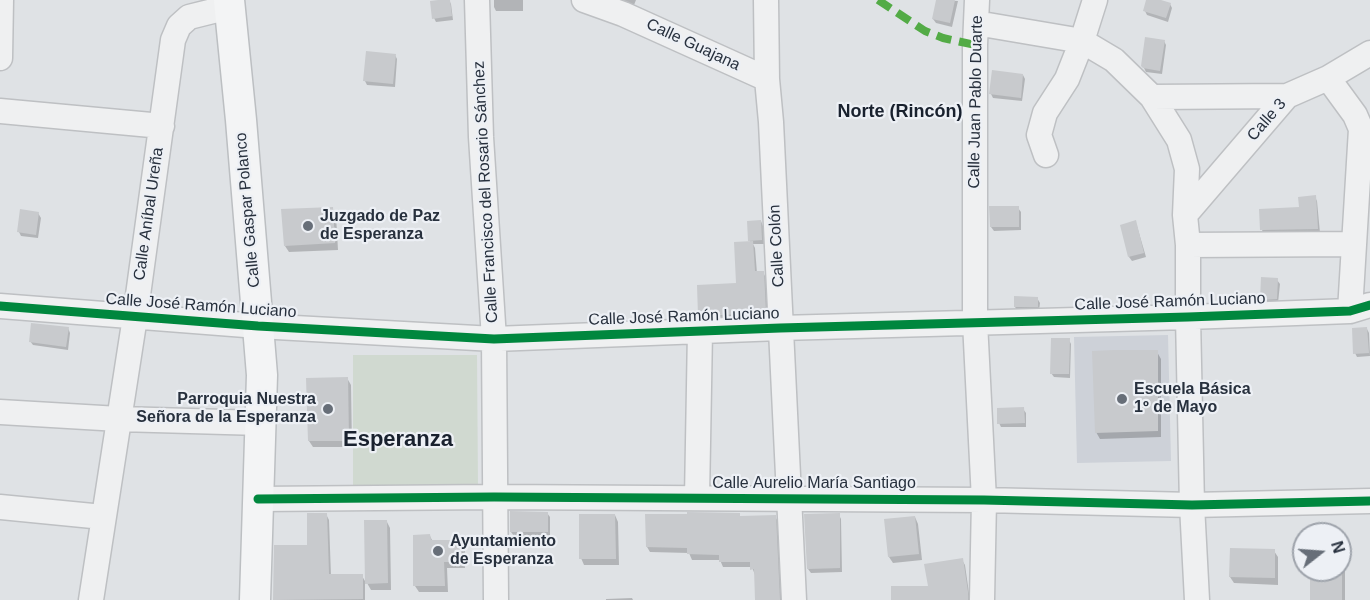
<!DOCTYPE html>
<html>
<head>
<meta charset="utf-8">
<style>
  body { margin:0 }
  #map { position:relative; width:1370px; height:600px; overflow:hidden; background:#dfe2e5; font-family:Helvetica,sans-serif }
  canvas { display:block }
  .north { position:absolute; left:1292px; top:522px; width:60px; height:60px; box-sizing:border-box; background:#edf0f5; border:2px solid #9ea3ab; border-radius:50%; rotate:73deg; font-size:16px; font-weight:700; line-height:24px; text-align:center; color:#27303d }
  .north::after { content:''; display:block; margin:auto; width:21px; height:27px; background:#676e78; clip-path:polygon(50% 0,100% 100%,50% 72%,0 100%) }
</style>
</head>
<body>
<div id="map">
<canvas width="1370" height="600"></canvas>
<div class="north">N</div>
</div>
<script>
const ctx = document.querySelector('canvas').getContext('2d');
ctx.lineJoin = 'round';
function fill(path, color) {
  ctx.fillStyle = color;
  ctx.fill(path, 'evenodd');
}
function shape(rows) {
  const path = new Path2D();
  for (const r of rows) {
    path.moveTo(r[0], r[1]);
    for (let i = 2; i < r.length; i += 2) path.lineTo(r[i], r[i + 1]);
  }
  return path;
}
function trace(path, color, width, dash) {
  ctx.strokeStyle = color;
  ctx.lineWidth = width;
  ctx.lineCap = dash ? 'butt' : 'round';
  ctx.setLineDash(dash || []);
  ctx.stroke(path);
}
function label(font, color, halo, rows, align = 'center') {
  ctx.font = font + ' Helvetica,sans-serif';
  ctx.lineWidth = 4.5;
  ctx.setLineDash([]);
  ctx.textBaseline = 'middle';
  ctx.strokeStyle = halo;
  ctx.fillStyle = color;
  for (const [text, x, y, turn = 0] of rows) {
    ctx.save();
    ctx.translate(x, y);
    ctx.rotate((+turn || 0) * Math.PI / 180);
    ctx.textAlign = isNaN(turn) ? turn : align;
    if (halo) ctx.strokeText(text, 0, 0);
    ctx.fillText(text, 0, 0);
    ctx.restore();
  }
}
fill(shape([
  [1168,335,1171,461,1077,463,1074,337]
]), '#cdd1d8');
fill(shape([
  [353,355,477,355,478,490,353,490]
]), '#d0d9d0');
fill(shape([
  [449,0,451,4,453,20,436,22,434,18],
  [494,0,523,0,523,11,496,11,494,7],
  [620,0,636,0,634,5],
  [937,0,958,1,952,27,936,23,933,19],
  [1148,0,1157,0,1170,4,1172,8,1168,22,1147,15,1145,11],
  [1164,41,1166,45,1162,74,1146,72,1143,66],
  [395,55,397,59,395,87,367,85,365,81],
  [1023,75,1025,79,1022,101,993,98,991,94],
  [1315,197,1317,201,1320,233,1264,234,1262,230,1300,208],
  [332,208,336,215,338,250,289,252,285,246],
  [1018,208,1021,212,1021,230,994,231,991,227],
  [38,213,41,218,38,238,21,236,19,232],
  [761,221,763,226,764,244,753,244,755,248,757,273,763,272,766,278,768,318,703,321,699,316,738,285,751,243,749,240],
  [1137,226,1146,257,1132,261,1129,257],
  [1277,280,1280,284,1278,303,1264,304,1261,300],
  [1016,298,1037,298,1040,303,1039,311,1018,311,1015,307],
  [68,328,70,333,68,350,33,345,30,341],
  [1367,329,1369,333,1370,356,1357,357,1355,353],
  [1069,340,1071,344,1070,378,1054,377,1051,373],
  [1157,352,1161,359,1161,437,1100,439,1096,432],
  [347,378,351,385,352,447,313,447,309,441],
  [1023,409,1026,413,1026,427,1001,427,999,423],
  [547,513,550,517,550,536,514,536,511,532],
  [326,514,329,520,331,576,362,576,365,581,365,600,275,600,275,547,309,547],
  [615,515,618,522,619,565,584,565,581,558],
  [839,515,841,519,842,572,811,573,808,569],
  [775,516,778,522,782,600,756,600,755,575,752,567,723,567,720,560,692,560,689,553,650,552,647,547,741,518],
  [915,517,918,524,922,560,893,563,889,557],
  [387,522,390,528,391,590,371,590,367,583],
  [1312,531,1341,531,1345,538,1345,600,1311,600,1311,570,1340,570,1340,534,1312,534],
  [430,536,433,542,461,542,465,548,465,568,447,568,448,592,419,592,415,586],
  [1274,551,1278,557,1278,585,1234,583,1230,577],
  [962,560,965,565,970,600,892,600,929,588],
  [632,598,633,600,606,600,606,599]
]), '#0003');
fill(shape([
  [438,0,450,0,452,16,432,19,430,1],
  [936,0,955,0,950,23,932,19],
  [1146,0,1161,0,1171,3,1166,18,1143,11],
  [1145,37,1165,40,1160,71,1143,68,1141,66],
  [366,51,396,54,393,84,363,81],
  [992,70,1023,74,1021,98,989,94],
  [1316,195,1318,229,1260,230,1259,209,1299,207,1298,197],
  [989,206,1019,206,1019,227,990,227],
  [333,207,335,243,284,246,281,209],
  [20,209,39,212,36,235,17,232],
  [761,220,762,240,748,241,747,221],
  [1136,220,1144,253,1128,257,1120,225],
  [753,241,755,271,764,271,766,313,698,316,697,285,736,283,734,242],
  [1261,277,1278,278,1277,299,1260,300],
  [1014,296,1038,297,1038,307,1014,307],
  [31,323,69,327,66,347,29,342],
  [1367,327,1369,353,1353,354,1352,328],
  [1051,338,1070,338,1069,374,1050,374],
  [1114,350,1158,350,1158,431,1095,433,1092,351],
  [348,377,349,441,308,441,306,378],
  [1024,407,1025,423,997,424,997,408],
  [510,511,548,512,548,532,510,532],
  [687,512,740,513,740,516,776,515,780,600,755,600,754,569,750,570,750,562,719,562,719,555,687,554,687,548,646,547,645,514,687,514],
  [307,513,327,513,329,574,363,574,363,599,273,600,274,545,307,545],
  [840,513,840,568,807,569,804,514],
  [579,514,615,514,616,559,579,559],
  [915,516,919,554,888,557,884,519],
  [364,520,387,520,388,583,365,584],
  [430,534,431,540,462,540,462,562,444,562,445,586,413,586,413,535],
  [1230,548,1275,549,1275,578,1229,577],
  [963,558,968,592,968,600,891,600,891,586,928,586,924,564],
  [1310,570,1342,570,1342,600,1310,600]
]), '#c8cacd');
const minor = shape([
  [477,0,481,137,494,339,496,600],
  [584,0,623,14,767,79],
  [766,0,767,79,771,122,794,600],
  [977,0,975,45,975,322,984,500,982,600],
  [976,23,1082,41,1114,60,1152,97,1179,140,1187,169,1185,215,1188,245,1188,317,1192,505,1197,600],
  [0,58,1,0],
  [1328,78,1355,115,1361,129,1350,311],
  [1152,97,1287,96],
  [0,111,162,126],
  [1046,155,1039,135,1045,113,1067,79,1082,41,1095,0],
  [1185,215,1287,96,1328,78,1370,53],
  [1188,245,1354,244],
  [0,306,258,326,494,339,780,328,1188,317,1350,311,1370,305],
  [0,412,119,419,261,423],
  [697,498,700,331],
  [258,499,494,497,984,500,1192,505,1370,501],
  [0,507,103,517],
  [91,600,135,317,173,40,179,26,189,17,229,7]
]);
const major = shape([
  [229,0,241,120,262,375,255,600]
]);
trace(minor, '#bec0c3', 27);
trace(major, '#bcbfc2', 33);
trace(minor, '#eff0f1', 24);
trace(major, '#f3f4f5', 30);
trace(shape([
  [878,0,925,31,943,38,975,45]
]), '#53ab46', 8, [15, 8]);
trace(shape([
  [0,306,258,326,494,339,780,328,1188,317,1350,311,1370,305],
  [258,499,494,497,984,500,1192,505,1370,501]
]), '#00873e', 9);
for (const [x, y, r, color] of [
  [308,226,6,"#676e78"],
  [1122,399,6,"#676e78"],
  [328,409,6,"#676e78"],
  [438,551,6,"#676e78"]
]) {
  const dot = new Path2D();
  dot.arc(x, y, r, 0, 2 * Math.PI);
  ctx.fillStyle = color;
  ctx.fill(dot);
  trace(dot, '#edf0f5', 2);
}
label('16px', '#27303d', '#edf0f5', [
  ["Calle Guajana",693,45,25],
  ["Calle Juan Pablo Duarte",976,102,-89],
  ["Calle 3",1267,120,-49],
  ["Calle Francisco del Rosario Sánchez",486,192,-93],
  ["Calle Gaspar Polanco",248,210,-95],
  ["Calle Aníbal Ureña",149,214,-82],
  ["Calle Colón",777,246,-93],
  ["Calle José Ramón Luciano",1170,302,-2],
  ["Calle José Ramón Luciano",201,306,4],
  ["Calle José Ramón Luciano",684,317,-2],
  ["Calle Aurelio María Santiago",814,484]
]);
label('bold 16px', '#27303d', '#edf0f5', [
  ["Juzgado de Paz",320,217],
  ["de Esperanza",320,235],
  ["Escuela Básica",1134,390],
  ["1º de Mayo",1134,408],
  ["Parroquia Nuestra",316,400,"right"],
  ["Señora de la Esperanza",316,418,"right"],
  ["Ayuntamiento",450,542],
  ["de Esperanza",450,560]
], 'left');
label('bold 18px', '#19212e', '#edf0f5', [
  ["Norte (Rincón)",900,112]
]);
label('bold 22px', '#19212e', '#edf0f5', [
  ["Esperanza",398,440]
]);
</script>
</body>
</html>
